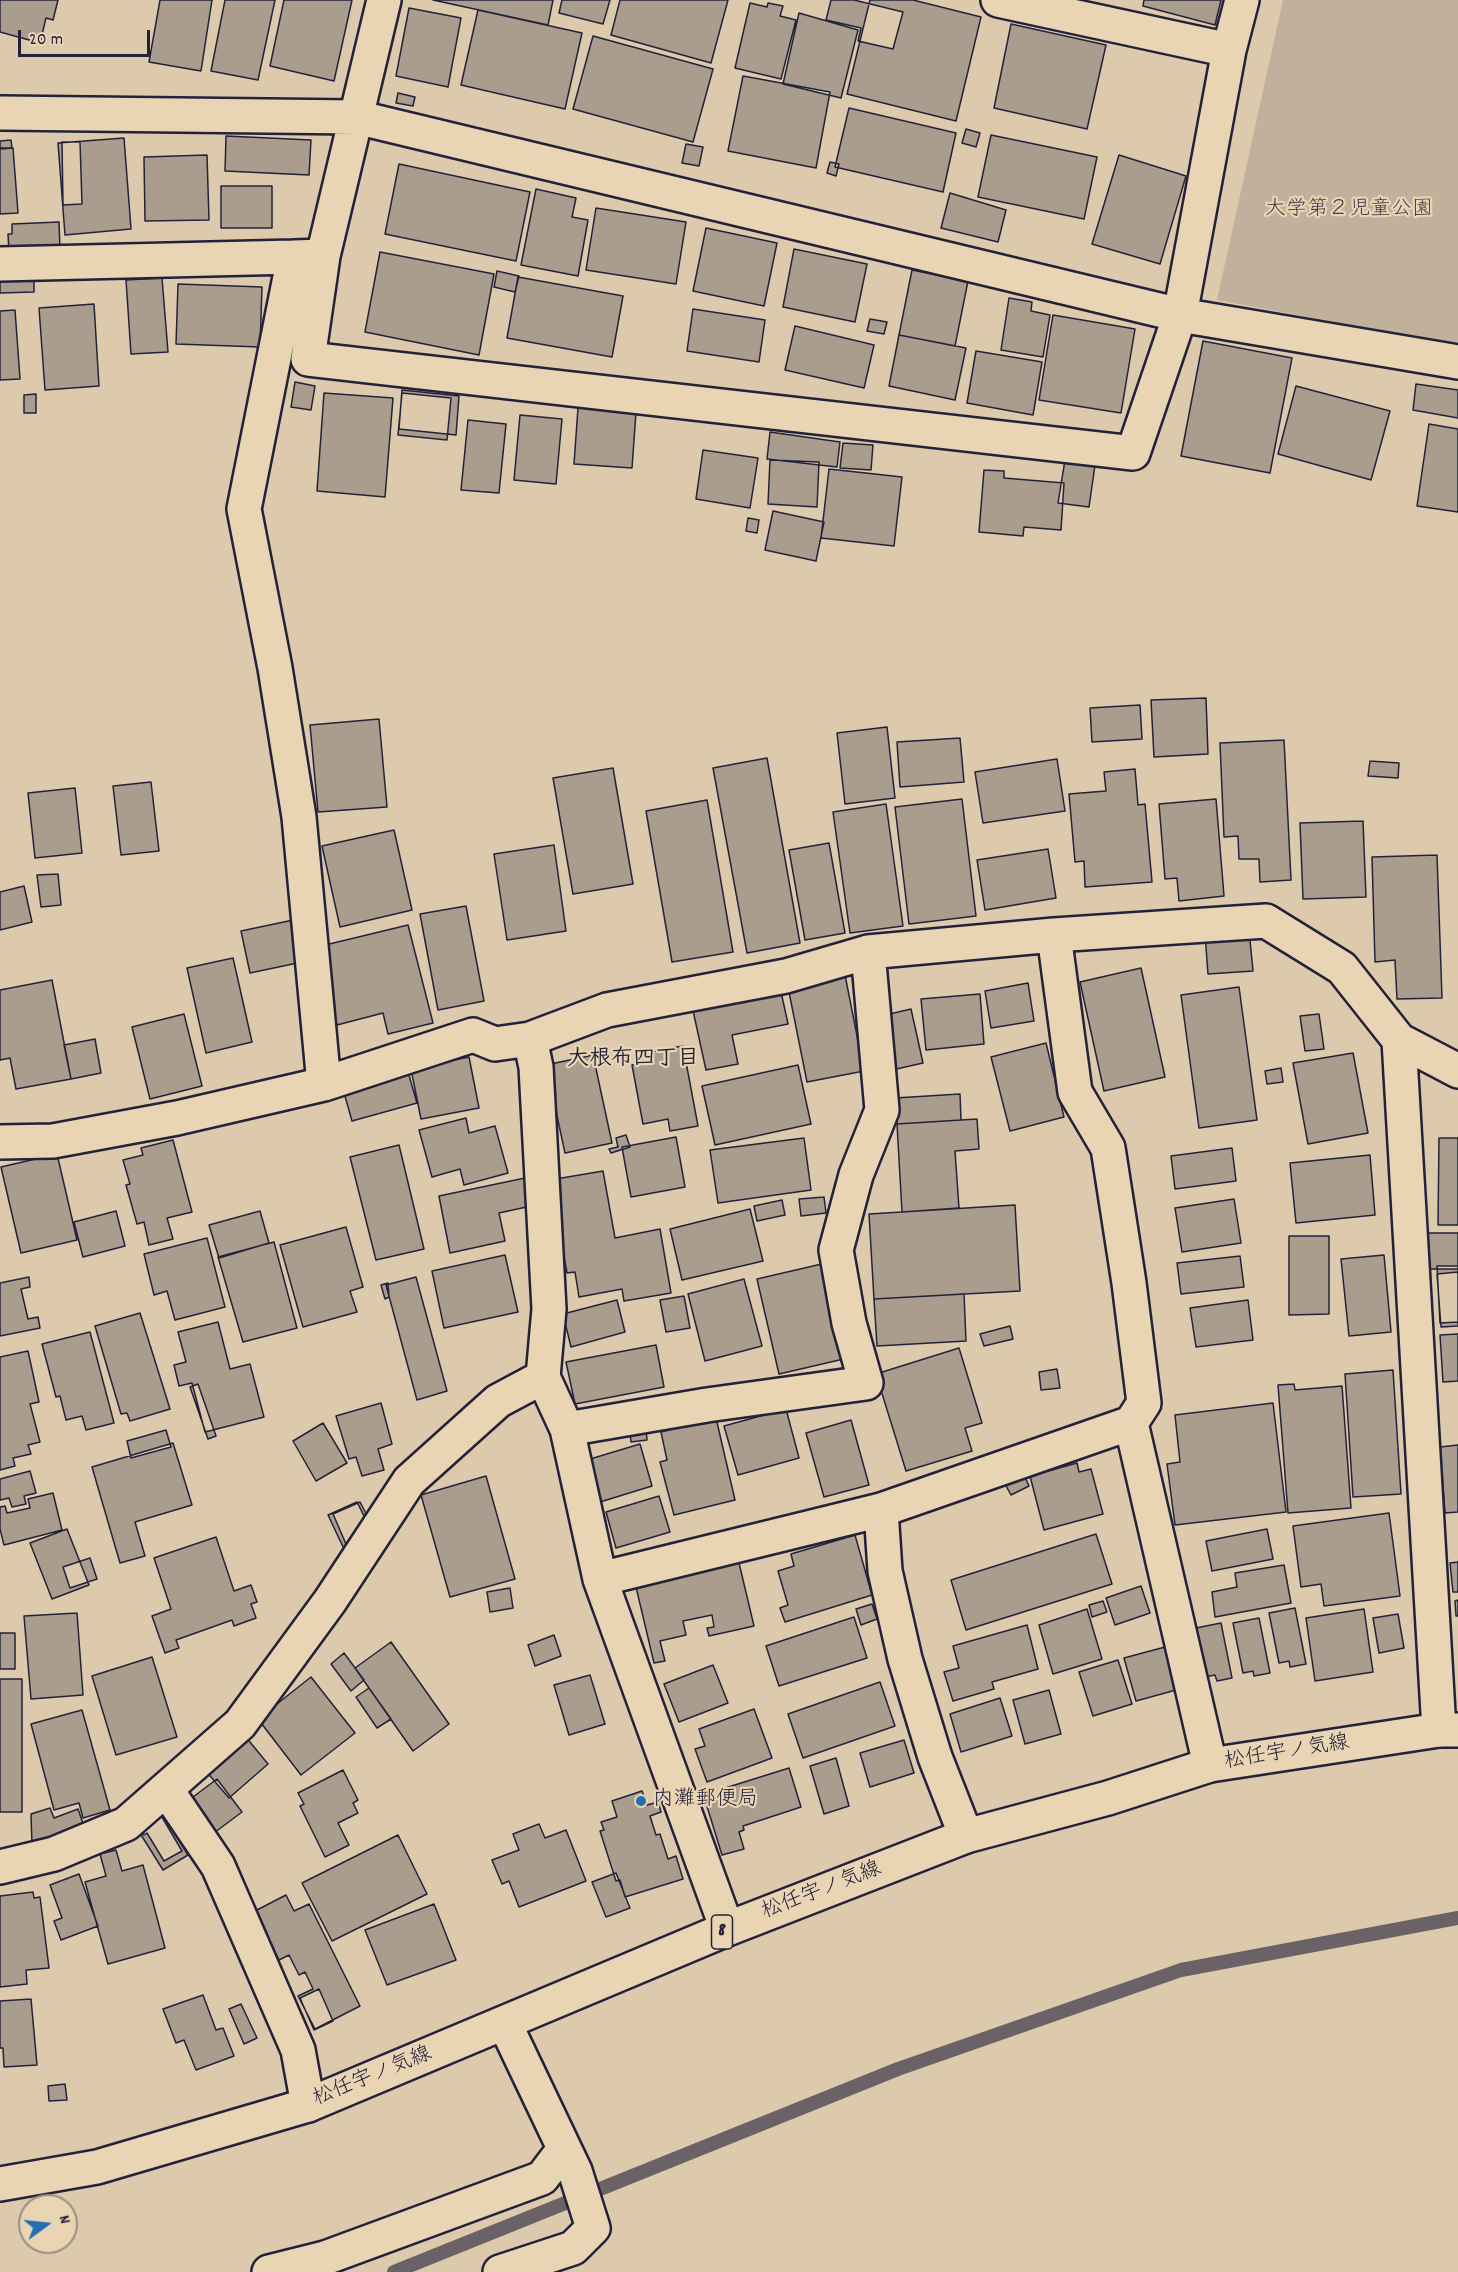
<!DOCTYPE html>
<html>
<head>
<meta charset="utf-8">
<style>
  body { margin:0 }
  #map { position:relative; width:1458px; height:2272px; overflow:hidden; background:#ddc9ac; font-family:Dekko,sans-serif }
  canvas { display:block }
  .north { position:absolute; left:18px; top:2194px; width:60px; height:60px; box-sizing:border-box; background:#e9d4b3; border:2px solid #998d83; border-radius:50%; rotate:75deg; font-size:16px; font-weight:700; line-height:24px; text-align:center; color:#22223b }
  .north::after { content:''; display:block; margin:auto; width:21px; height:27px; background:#1f6fb2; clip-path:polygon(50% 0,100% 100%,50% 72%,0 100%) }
  .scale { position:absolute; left:18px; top:30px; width:132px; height:27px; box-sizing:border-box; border:3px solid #22223b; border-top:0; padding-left:8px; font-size:18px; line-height:21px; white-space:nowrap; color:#22223b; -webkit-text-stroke:4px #e9d4b3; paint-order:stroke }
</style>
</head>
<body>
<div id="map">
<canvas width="1458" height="2272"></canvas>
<div class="north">N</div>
<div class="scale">20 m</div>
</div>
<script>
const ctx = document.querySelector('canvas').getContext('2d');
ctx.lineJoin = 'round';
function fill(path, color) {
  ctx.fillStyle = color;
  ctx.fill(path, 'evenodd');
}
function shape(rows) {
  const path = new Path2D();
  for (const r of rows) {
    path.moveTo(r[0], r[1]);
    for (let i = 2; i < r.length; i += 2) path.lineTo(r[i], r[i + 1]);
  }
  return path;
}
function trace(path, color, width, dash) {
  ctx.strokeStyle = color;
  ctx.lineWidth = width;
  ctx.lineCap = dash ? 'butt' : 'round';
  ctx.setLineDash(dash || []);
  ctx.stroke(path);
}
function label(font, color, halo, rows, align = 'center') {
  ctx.font = font + ' Dekko,"Klee One",sans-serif';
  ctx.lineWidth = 4.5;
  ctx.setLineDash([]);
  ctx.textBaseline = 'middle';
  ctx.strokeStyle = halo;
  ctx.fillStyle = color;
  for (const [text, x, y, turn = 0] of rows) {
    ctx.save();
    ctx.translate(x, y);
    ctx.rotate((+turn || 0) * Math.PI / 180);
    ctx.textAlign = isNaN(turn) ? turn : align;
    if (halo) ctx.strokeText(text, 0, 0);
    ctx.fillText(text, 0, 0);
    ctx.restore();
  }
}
fill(shape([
  [1283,0,1458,0,1458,345,1217,300]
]), '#c1b09b');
trace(shape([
  [394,2272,898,2069,1181,1970,1458,1918]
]), '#696266', 14);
const building = shape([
  [0,0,58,0,53,20,46,18,40,43,0,32,0,0],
  [160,0,212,0,201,71,149,62,160,0],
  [225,0,275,0,258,80,211,71,225,0],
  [284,0,352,0,334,81,270,66,284,0],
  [433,0,553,0,548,25,433,0],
  [562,0,610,0,603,24,559,13,562,0],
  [620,0,728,0,711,63,611,35,620,0],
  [831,0,854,0,903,12,893,49,858,41,861,28,826,20,831,0],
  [870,0,913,0,981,17,956,121,847,94,870,0],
  [1144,0,1221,0,1215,25,1143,6,1144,0],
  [750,3,767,7,768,3,783,6,780,16,796,20,781,79,735,68,750,3],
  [409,8,461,18,448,87,396,76,409,8],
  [478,10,582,33,565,109,461,85,478,10],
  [799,13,858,30,841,98,783,84,799,13],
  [1011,24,1106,45,1087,129,994,108,1011,24],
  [593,36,713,69,693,142,573,109,593,36],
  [743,76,830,92,816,168,728,151,743,76],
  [398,93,415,97,413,106,396,103,398,93],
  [849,108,956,133,943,192,835,167,849,108],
  [966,129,980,133,976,147,962,143,966,129],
  [991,135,1097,157,1084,219,978,197,991,135],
  [226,136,311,140,309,175,225,171,226,136],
  [124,138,131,229,65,235,58,143,124,138],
  [11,140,12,148,0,148,0,141,11,140],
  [62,142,80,142,82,204,63,205,62,142],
  [686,144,703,147,699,166,682,163,686,144],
  [13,148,18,213,0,214,0,149,13,148],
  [207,155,209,220,145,221,144,157,207,155],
  [1119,155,1186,176,1160,264,1092,244,1119,155],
  [830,162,839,164,836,176,827,173,830,162],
  [399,164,530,192,516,261,385,234,399,164],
  [221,186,272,186,272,228,221,228,221,186],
  [536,189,576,198,572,217,588,220,578,276,521,265,536,189],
  [950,193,1006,210,998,242,941,228,950,193],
  [596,208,686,222,676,284,586,270,596,208],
  [59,222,60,250,9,252,8,234,12,234,12,224,59,222],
  [706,228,777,243,764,306,693,291,706,228],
  [794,249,867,264,855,322,783,307,794,249],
  [380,252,494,274,479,355,365,332,380,252],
  [912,270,968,281,955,346,899,335,912,270],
  [497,271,519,276,515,292,494,287,497,271],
  [518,277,623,296,612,357,507,338,518,277],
  [162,278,168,352,131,354,126,280,162,278],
  [34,280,34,292,0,293,0,281,34,280],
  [178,284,262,287,260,347,176,344,178,284],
  [1009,298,1032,302,1031,311,1050,315,1043,357,1001,350,1009,298],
  [94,304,99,386,45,390,39,308,94,304],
  [693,309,765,320,759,362,687,351,693,309],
  [15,310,20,379,0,380,0,311,15,310],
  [1053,315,1135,329,1121,413,1039,400,1053,315],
  [870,319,887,322,884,334,867,331,870,319],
  [795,326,874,345,864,388,785,370,795,326],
  [899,335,966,348,955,400,889,386,899,335],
  [1203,341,1292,358,1270,473,1181,456,1203,341],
  [976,351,1042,362,1033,415,967,403,976,351],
  [295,382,315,386,311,410,291,407,295,382],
  [1416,384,1458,390,1458,418,1413,410,1416,384],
  [1296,386,1390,411,1371,480,1278,454,1296,386],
  [402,390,459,396,456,435,399,429,402,390],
  [324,393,393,398,385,497,317,491,324,393],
  [402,393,451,398,447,440,398,435,402,393],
  [36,394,36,413,24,413,24,395,36,394],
  [578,408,636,412,632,468,574,464,578,408],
  [520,415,562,419,556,484,514,480,520,415],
  [468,420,506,424,499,493,461,490,468,420],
  [1429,424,1458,429,1458,512,1417,506,1429,424],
  [770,432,840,442,837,467,767,459,770,432],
  [843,443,873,445,871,470,840,468,843,443],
  [703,450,758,458,750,508,696,499,703,450],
  [770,460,819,462,817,507,768,504,770,460],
  [1065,460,1095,465,1089,507,1058,503,1065,460],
  [829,469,902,477,894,546,821,538,829,469],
  [984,470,1004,471,1004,478,1064,483,1061,530,1024,527,1023,536,979,532,984,470],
  [773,511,824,522,816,561,765,550,773,511],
  [748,518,759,520,757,533,746,531,748,518],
  [1206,698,1208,754,1154,757,1151,700,1206,698],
  [1140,705,1142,739,1092,742,1090,708,1140,705],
  [379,719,387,807,318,812,310,725,379,719],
  [887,727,895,798,845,804,837,733,887,727],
  [960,738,964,782,900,787,897,742,960,738],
  [1284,740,1291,880,1260,882,1259,859,1239,859,1238,836,1224,837,1220,743,1284,740],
  [767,758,800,943,747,953,713,768,767,758],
  [1057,759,1065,811,983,823,975,772,1057,759],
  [1370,761,1399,763,1398,778,1368,776,1370,761],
  [613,768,633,884,573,894,553,778,613,768],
  [1135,769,1138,805,1145,804,1152,882,1085,887,1084,861,1075,862,1069,794,1106,791,1104,772,1135,769],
  [151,782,159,851,121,855,113,786,151,782],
  [75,788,82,853,35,858,28,793,75,788],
  [962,799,976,916,909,924,895,807,962,799],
  [1216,799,1224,896,1179,901,1177,878,1165,879,1159,804,1216,799],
  [707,800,733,952,672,962,646,811,707,800],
  [886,804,903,926,850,933,833,812,886,804],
  [1363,821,1366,897,1303,899,1300,823,1363,821],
  [394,830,412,910,340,927,322,846,394,830],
  [829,843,845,933,805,940,789,850,829,843],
  [554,845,566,931,507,940,494,854,554,845],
  [1048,849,1056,898,985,910,977,860,1048,849],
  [1437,855,1442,998,1397,999,1395,960,1375,962,1372,857,1437,855],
  [58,874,61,905,41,907,37,875,58,874],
  [24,886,32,922,0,930,0,892,24,886],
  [466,906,484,1001,438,1010,420,914,466,906],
  [298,919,307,961,250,973,241,931,298,919],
  [408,925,433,1023,388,1034,383,1013,337,1025,317,947,408,925],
  [1249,930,1253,971,1208,974,1205,934,1249,930],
  [233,958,252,1042,206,1053,187,968,233,958],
  [1141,968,1165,1077,1104,1091,1080,982,1141,968],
  [845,975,864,1071,807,1082,788,987,845,975],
  [52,980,71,1079,16,1089,10,1058,0,1060,0,990,52,980],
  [1028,983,1034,1021,991,1028,985,991,1028,983],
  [780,987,788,1024,732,1035,738,1064,706,1070,692,1006,780,987],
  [1239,987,1257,1120,1199,1128,1181,995,1239,987],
  [980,994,984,1044,926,1050,921,999,980,994],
  [911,1009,923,1063,892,1070,881,1016,911,1009],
  [184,1014,202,1086,150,1099,132,1027,184,1014],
  [1319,1014,1324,1049,1305,1051,1300,1016,1319,1014],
  [95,1039,101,1073,71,1079,64,1045,95,1039],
  [1046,1043,1064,1117,1010,1131,991,1057,1046,1043],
  [683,1046,698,1126,670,1131,668,1119,643,1124,632,1065,640,1064,638,1054,683,1046],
  [1353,1053,1368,1133,1308,1144,1293,1063,1353,1053],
  [593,1055,612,1143,565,1153,546,1065,593,1055],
  [469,1057,479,1108,421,1119,411,1069,469,1057],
  [406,1065,417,1103,352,1121,341,1082,406,1065],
  [798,1065,811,1124,715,1145,702,1086,798,1065],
  [1281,1068,1283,1082,1267,1084,1265,1071,1281,1068],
  [960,1094,961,1120,897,1124,895,1098,960,1094],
  [466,1118,469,1133,495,1126,508,1173,464,1185,460,1169,432,1177,419,1130,466,1118],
  [977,1119,979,1149,955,1151,959,1208,902,1212,897,1124,977,1119],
  [626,1135,630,1147,611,1153,609,1149,618,1147,616,1138,626,1135],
  [676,1137,685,1187,631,1197,622,1147,676,1137],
  [804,1138,811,1190,718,1203,710,1150,804,1138],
  [1439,1138,1458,1138,1458,1225,1438,1225,1439,1138],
  [173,1140,192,1212,167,1218,173,1239,149,1245,144,1222,137,1224,126,1185,130,1184,123,1160,143,1155,141,1148,173,1140],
  [399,1145,424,1249,376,1260,350,1157,399,1145],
  [1232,1148,1236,1181,1175,1189,1171,1156,1232,1148],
  [57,1154,77,1240,21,1253,1,1167,57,1154],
  [1370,1155,1375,1215,1296,1223,1290,1163,1370,1155],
  [603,1171,615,1238,660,1229,671,1293,624,1301,622,1289,579,1297,575,1272,567,1273,550,1180,603,1171],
  [525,1178,531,1206,499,1213,505,1241,450,1253,439,1196,525,1178],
  [824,1197,826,1213,801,1216,799,1199,824,1197],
  [1234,1199,1241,1243,1182,1252,1175,1208,1234,1199],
  [782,1200,785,1215,757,1221,754,1206,782,1200],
  [1015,1205,1020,1291,874,1299,869,1214,1015,1205],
  [750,1209,763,1261,682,1280,670,1229,750,1209],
  [116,1211,125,1246,83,1257,74,1222,116,1211],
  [260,1211,269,1243,219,1258,209,1225,260,1211],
  [346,1227,363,1287,350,1291,357,1312,303,1327,280,1245,346,1227],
  [1426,1233,1458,1233,1458,1269,1427,1269,1426,1233],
  [1289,1236,1329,1236,1329,1314,1289,1315,1289,1236],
  [207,1238,225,1307,175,1320,167,1291,154,1295,144,1254,207,1238],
  [274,1242,297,1328,243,1342,218,1257,274,1242],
  [505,1255,518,1312,444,1328,432,1271,505,1255],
  [1384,1255,1391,1332,1349,1336,1341,1259,1384,1255],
  [1240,1256,1244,1287,1181,1294,1177,1263,1240,1256],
  [826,1263,848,1358,779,1374,757,1279,826,1263],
  [1437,1266,1458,1266,1458,1322,1440,1323,1437,1266],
  [1458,1272,1458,1326,1441,1327,1437,1274,1458,1272],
  [29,1277,30,1287,21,1289,28,1319,38,1317,40,1328,0,1336,0,1283,29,1277],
  [416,1277,447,1391,417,1400,386,1285,416,1277],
  [744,1279,762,1346,705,1361,688,1294,744,1279],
  [388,1283,389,1297,385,1299,381,1285,388,1283],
  [964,1294,966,1341,877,1346,874,1299,964,1294],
  [684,1296,690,1328,666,1332,660,1300,684,1296],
  [617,1300,625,1332,571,1347,563,1314,617,1300],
  [1248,1300,1253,1340,1196,1347,1190,1308,1248,1300],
  [140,1313,170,1409,130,1421,127,1413,121,1414,95,1326,140,1313],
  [218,1322,230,1369,250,1364,264,1417,205,1432,192,1383,179,1386,174,1365,186,1362,178,1332,218,1322],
  [1010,1326,1013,1339,984,1346,980,1334,1010,1326],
  [90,1332,114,1423,86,1430,82,1416,66,1420,60,1396,56,1397,42,1344,90,1332],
  [1458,1334,1458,1381,1443,1382,1440,1335,1458,1334],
  [656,1345,664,1387,575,1404,566,1362,656,1345],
  [959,1348,982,1423,965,1428,972,1451,906,1471,876,1374,959,1348],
  [28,1351,39,1402,30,1404,40,1442,28,1445,31,1454,13,1458,15,1466,0,1470,0,1357,28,1351],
  [1057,1369,1060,1388,1041,1390,1039,1372,1057,1369],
  [1393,1370,1401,1494,1353,1497,1345,1374,1393,1370],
  [198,1384,216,1436,208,1439,190,1387,198,1384],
  [1294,1384,1295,1390,1342,1386,1351,1508,1288,1513,1278,1385,1294,1384],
  [381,1403,392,1444,378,1449,384,1470,362,1476,356,1457,349,1459,336,1416,381,1403],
  [1273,1403,1286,1512,1175,1525,1167,1464,1180,1462,1175,1415,1273,1403],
  [786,1409,799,1458,738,1475,724,1426,786,1409],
  [716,1418,735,1500,674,1515,660,1462,667,1460,661,1432,716,1418],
  [851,1420,869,1485,824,1497,806,1433,851,1420],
  [323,1423,347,1463,316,1481,293,1441,323,1423],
  [166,1430,171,1447,131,1458,127,1441,166,1430],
  [646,1430,647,1440,631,1442,630,1433,646,1430],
  [173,1443,192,1505,135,1522,145,1556,120,1563,92,1467,173,1443],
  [640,1444,652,1486,600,1502,587,1460,640,1444],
  [1458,1445,1458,1512,1445,1513,1440,1447,1458,1445],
  [1077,1463,1079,1472,1091,1469,1103,1514,1044,1530,1030,1476,1077,1463],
  [30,1471,36,1493,24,1496,26,1504,12,1507,9,1498,0,1500,0,1479,30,1471],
  [1024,1475,1029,1486,1011,1495,1005,1484,1024,1475],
  [486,1476,515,1579,450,1597,421,1495,486,1476],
  [53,1493,62,1530,4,1545,0,1529,0,1507,5,1506,7,1513,30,1508,28,1499,53,1493],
  [659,1496,670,1532,616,1548,606,1512,659,1496],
  [357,1502,367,1522,344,1549,328,1515,357,1502],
  [360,1502,371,1523,349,1551,333,1514,360,1502],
  [1389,1513,1400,1596,1324,1606,1321,1584,1301,1587,1293,1526,1389,1513],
  [67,1529,89,1585,52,1599,30,1543,67,1529],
  [1267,1529,1273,1559,1212,1571,1206,1541,1267,1529],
  [1096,1534,1112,1584,966,1630,951,1580,1096,1534],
  [855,1535,872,1595,785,1622,780,1608,788,1605,778,1571,794,1566,791,1554,855,1535],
  [216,1537,234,1591,251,1585,257,1602,251,1604,256,1618,234,1626,232,1620,176,1640,179,1648,165,1653,152,1616,171,1609,154,1558,216,1537],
  [90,1558,97,1579,70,1588,63,1567,90,1558],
  [1458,1562,1458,1592,1453,1592,1450,1563,1458,1562],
  [739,1563,754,1626,709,1636,707,1628,714,1627,712,1615,683,1621,686,1635,660,1641,665,1661,654,1663,636,1587,739,1563],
  [1284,1565,1291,1603,1215,1617,1212,1592,1237,1587,1235,1573,1284,1565],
  [1141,1586,1150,1613,1115,1625,1106,1598,1141,1586],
  [510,1588,513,1608,490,1612,487,1592,510,1588],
  [1458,1600,1458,1616,1456,1616,1455,1601,1458,1600],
  [1103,1601,1107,1612,1092,1617,1089,1605,1103,1601],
  [872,1604,877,1619,861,1625,856,1609,872,1604],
  [1295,1608,1306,1664,1290,1667,1289,1661,1279,1663,1269,1613,1295,1608],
  [1087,1609,1102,1659,1053,1674,1039,1625,1087,1609],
  [1364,1609,1373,1672,1315,1681,1306,1618,1364,1609],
  [77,1613,83,1695,31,1699,24,1616,77,1613],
  [1398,1614,1404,1648,1379,1653,1373,1618,1398,1614],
  [854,1617,867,1658,779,1686,766,1646,854,1617],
  [1259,1618,1270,1673,1254,1676,1253,1671,1243,1673,1233,1623,1259,1618],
  [1221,1623,1232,1678,1217,1681,1215,1675,1205,1677,1196,1628,1221,1623],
  [1027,1625,1038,1669,992,1682,994,1689,953,1701,944,1672,959,1668,953,1646,1027,1625],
  [0,1633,15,1633,15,1669,0,1669,0,1633],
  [554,1635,561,1656,535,1666,528,1645,554,1635],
  [391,1642,449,1724,413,1751,355,1668,391,1642],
  [1165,1647,1176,1690,1136,1701,1124,1658,1165,1647],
  [344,1653,364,1680,351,1691,331,1664,344,1653],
  [152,1657,177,1737,116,1755,92,1676,152,1657],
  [1118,1660,1132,1704,1093,1716,1079,1672,1118,1660],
  [713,1665,728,1703,679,1722,664,1684,713,1665],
  [590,1675,605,1724,569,1735,554,1685,590,1675],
  [311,1677,355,1733,301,1775,258,1719,311,1677],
  [0,1679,22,1679,22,1812,0,1812,0,1679],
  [880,1682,895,1726,803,1758,788,1714,880,1682],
  [369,1688,391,1719,377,1728,356,1697,369,1688],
  [1049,1690,1061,1734,1025,1744,1013,1700,1049,1690],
  [1000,1698,1012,1736,961,1752,950,1714,1000,1698],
  [754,1709,772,1758,707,1782,695,1749,705,1746,699,1729,754,1709],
  [82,1710,110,1810,83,1818,79,1803,54,1810,31,1724,82,1710],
  [245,1736,268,1764,229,1798,205,1770,245,1736],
  [904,1740,914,1773,870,1787,860,1753,904,1740],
  [836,1758,849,1806,824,1814,810,1766,836,1758],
  [789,1768,801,1807,743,1826,744,1830,739,1832,744,1849,722,1855,705,1800,724,1794,722,1789,789,1768],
  [343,1770,358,1800,353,1803,358,1813,338,1823,349,1845,325,1857,300,1806,304,1804,298,1793,343,1770],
  [217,1779,242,1812,214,1833,189,1800,217,1779],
  [642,1791,647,1805,658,1802,661,1812,650,1816,656,1835,660,1834,668,1859,676,1856,683,1879,625,1897,620,1880,616,1881,600,1831,604,1830,601,1822,617,1817,612,1801,642,1791],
  [50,1808,54,1818,78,1809,85,1829,32,1846,31,1814,50,1808],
  [159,1812,182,1851,164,1861,147,1833,144,1835,138,1825,159,1812],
  [164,1815,188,1855,163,1870,138,1830,164,1815],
  [539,1824,545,1838,566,1830,586,1881,519,1907,509,1881,502,1884,492,1860,519,1850,513,1834,539,1824],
  [398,1835,427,1894,332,1941,302,1883,398,1835],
  [116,1850,122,1871,143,1865,165,1948,108,1964,85,1882,106,1876,100,1854,116,1850],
  [616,1873,630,1908,606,1917,592,1882,616,1873],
  [79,1874,98,1926,61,1940,54,1921,62,1918,50,1885,79,1874],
  [33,1892,34,1898,40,1897,49,1968,26,1970,27,1984,0,1987,0,1896,33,1892],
  [286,1895,294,1911,309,1904,360,2006,315,2029,298,1996,313,1989,305,1972,299,1975,289,1955,279,1960,255,1911,286,1895],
  [434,1904,456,1960,387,1985,365,1930,434,1904],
  [319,1989,333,2021,314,2030,300,1998,319,1989],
  [203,1995,216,2030,223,2028,234,2056,196,2070,184,2040,176,2043,163,2009,203,1995],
  [31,1999,37,2065,4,2067,3,2048,0,2048,0,2001,31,1999],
  [241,2004,257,2038,244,2044,229,2009,241,2004],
  [65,2084,67,2100,49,2101,48,2086,65,2084]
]);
fill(building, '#ab9d8e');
trace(building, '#22223b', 1.5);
const minor = shape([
  [384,0,323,256,308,359,1133,453,1180,315,1458,362],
  [998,0,1229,50],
  [0,113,356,117,1180,315,1229,50,1242,0],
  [323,256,294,257,244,509,275,668,299,817,324,1084],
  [0,264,294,257],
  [1054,935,1075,1092,1108,1148,1129,1283,1144,1403,1131,1423,1210,1765],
  [530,1039,536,1067,549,1309,543,1377],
  [1399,1040,1439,1730],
  [0,1142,53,1141,177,1118,324,1084,473,1035,495,1044,530,1039,607,1010,786,976,868,952,1054,935,1266,921,1342,968,1399,1040,1458,1071],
  [567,1429,707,1405,866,1383,849,1323,836,1250,856,1175,882,1110,868,952],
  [881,1510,885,1571,905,1659,935,1757,966,1836],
  [600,1579,881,1510,1131,1423],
  [166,1789,218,1866,298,2050,308,2105],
  [0,1867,54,1854,126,1824,240,1724,330,1601,409,1481,498,1401,543,1377,567,1429,600,1579,727,1929],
  [269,2272,325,2258,542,2178,564,2149],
  [500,2272,573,2248,593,2228,575,2171,505,2024]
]);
const major = shape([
  [0,2184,97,2167,308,2105,727,1929,966,1836,1108,1798,1210,1765,1439,1730,1458,1730]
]);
trace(minor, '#22223b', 38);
trace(major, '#22223b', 38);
trace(minor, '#e9d4b3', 33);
trace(major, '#e9d4b3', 33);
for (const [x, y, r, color] of [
  [641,1801,6,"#1f6fb2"]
]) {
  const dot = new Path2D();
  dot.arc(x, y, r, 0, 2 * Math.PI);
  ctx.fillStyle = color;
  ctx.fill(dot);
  trace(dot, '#e9d4b3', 2);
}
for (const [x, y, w] of [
  [722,1932,21]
]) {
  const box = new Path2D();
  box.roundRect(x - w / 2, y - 17, w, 34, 4.5);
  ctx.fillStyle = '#e9d4b3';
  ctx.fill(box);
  trace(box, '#22223b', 1.5);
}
label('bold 20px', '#22223b', null, [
  ["8",722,1932]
]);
label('21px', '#423e4e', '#e9d4b3', [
  ["大学第２児童公園",1349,211]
]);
label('21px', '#22223b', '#e9d4b3', [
  ["松任宇ノ気線",1287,1754,-9],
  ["松任宇ノ気線",822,1892,-21],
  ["松任宇ノ気線",373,2078,-22]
]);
label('21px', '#22223b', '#e9d4b3', [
  ["内灘郵便局",653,1801]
], 'left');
label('bold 22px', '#22223b', '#e9d4b3', [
  ["大根布四丁目",633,1061]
]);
</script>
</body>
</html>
